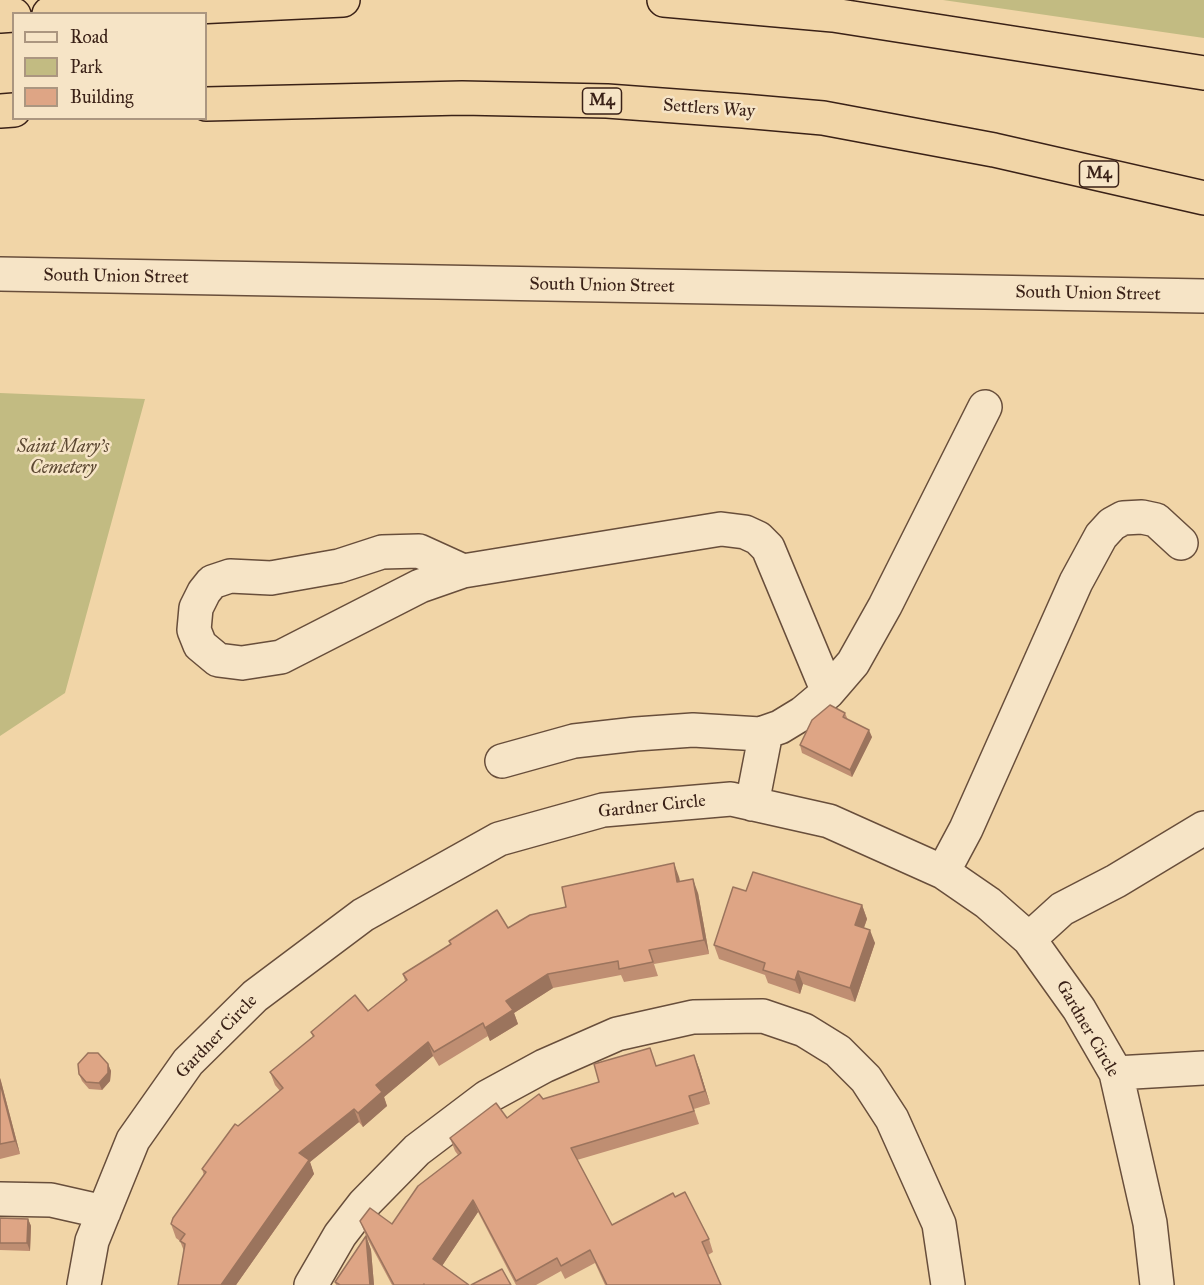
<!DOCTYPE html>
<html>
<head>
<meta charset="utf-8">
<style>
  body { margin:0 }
  #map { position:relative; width:1204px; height:1285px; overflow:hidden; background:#f1d5a7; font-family:"IM FELL Great Primer",serif }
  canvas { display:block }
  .legend { position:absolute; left:12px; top:12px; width:195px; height:108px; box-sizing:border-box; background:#f6e4c6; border:2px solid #ab9680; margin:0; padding:8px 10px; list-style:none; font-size:18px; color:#3a2117 }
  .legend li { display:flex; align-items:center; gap:12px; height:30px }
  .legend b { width:30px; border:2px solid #ab9680 }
</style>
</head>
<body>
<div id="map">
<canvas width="1204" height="1285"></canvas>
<ul class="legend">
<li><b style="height:8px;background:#f6e4c6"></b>Road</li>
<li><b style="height:16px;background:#c2bb82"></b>Park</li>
<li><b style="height:16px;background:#dea585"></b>Building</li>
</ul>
</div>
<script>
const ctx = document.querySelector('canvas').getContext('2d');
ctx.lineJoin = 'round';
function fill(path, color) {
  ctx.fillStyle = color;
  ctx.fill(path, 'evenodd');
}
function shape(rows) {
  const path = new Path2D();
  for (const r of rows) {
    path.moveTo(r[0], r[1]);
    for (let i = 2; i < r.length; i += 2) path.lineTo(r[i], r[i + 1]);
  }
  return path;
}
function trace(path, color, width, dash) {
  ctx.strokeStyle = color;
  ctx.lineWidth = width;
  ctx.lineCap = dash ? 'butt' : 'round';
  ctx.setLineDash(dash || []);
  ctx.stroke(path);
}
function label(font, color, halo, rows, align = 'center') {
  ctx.font = font + ' "IM FELL Great Primer",serif';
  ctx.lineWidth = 5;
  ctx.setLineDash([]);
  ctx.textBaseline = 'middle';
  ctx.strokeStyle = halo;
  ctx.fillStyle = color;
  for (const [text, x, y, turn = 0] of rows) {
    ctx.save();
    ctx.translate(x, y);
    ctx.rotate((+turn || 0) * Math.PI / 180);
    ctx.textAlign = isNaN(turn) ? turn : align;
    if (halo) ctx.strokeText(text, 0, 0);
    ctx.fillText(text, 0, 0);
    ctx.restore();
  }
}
fill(shape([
  [943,0,1204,0,1204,38],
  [0,393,145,399,65,693,0,736]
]), '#c2bb82');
const minor = shape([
  [0,274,1204,296],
  [463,571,419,551,382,552,339,566,271,578,230,576,212,582,204,592,196,608,194,630,200,645,218,660,242,663,281,657,420,586,463,571,721,529,745,532,758,538,768,548,828,692],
  [502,761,574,741,636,734,693,730,760,734,780,727,803,713,828,692,853,663,885,606,985,407],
  [752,804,766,732],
  [943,872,966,829,1076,582,1101,536,1112,524,1123,518,1142,517,1156,520,1181,543],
  [1029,939,1062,909,1116,881,1204,828],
  [1116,1073,1204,1068],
  [0,1199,51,1200,104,1212],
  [84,1285,92,1241,133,1140,188,1062,255,996,363,915,499,839,603,810,731,799,829,821,943,872,988,903,1029,939,1079,1009,1116,1073,1150,1223,1157,1285],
  [311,1285,340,1235,364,1204,417,1150,487,1097,544,1066,617,1034,693,1017,763,1016,804,1030,838,1051,866,1079,892,1119,939,1224,948,1285]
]);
const highway = shape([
  [664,0,833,15,1204,73],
  [49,14,343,0],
  [0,16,14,15],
  [206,104,462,98,607,101,743,111,823,118,994,150,1204,198],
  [0,111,14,110]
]);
trace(minor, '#684e3b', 36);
trace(highway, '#3a2117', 36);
trace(minor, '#f6e4c6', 33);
trace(highway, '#f1d5a7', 33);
fill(shape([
  [845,713,848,720,872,737,852,777,802,753,800,745],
  [679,877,680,882,698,893,709,954,654,964,658,976,624,982,621,975,553,988,514,1013,518,1024,490,1041,488,1036,439,1066,433,1056,384,1097,387,1106,363,1127,359,1122,310,1162,314,1174,236,1285,178,1285,184,1251,180,1241,176,1238,171,1224,204,1175,202,1169,238,1126,280,1091,275,1085,270,1072,313,1037,311,1032,368,1011,405,981,403,974,451,944,449,941,508,928,566,907],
  [746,891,862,905,867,919,864,928,875,943,855,1002,803,984,800,994,768,983,765,975,719,959,714,945],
  [108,1064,111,1071,110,1081,102,1090,89,1089,82,1081,79,1074],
  [657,1066,699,1068,710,1104,694,1109,699,1124,577,1160,612,1225,675,1197,709,1239,713,1252,708,1255,721,1285,605,1285,595,1263,565,1279,561,1271,536,1285,516,1285,478,1212,442,1266,469,1285,392,1285,367,1238,371,1250,374,1285,336,1285,335,1282,366,1236,360,1221,392,1224,458,1155,455,1151,450,1138,507,1118,543,1099],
  [0,1078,20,1154,0,1159],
  [0,1218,28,1219,31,1226,30,1251,0,1250]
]), '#bf8e72');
fill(shape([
  [869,730,872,737,852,777,850,770],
  [674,863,679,877,682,896,677,882],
  [693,879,698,893,709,954,704,940],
  [862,905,867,919,860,938,855,925],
  [870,930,875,943,855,1002,850,988],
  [798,971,803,984,800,994,795,980],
  [548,974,553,988,514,1013,518,1024,490,1041,485,1028,506,1001],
  [428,1042,433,1056,384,1097,387,1106,363,1127,358,1113,376,1085],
  [694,1055,699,1068,710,1104,705,1091],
  [108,1064,111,1071,110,1081,102,1090,99,1083],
  [0,1078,1,1081,20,1154,15,1141,0,1083],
  [354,1109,359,1122,310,1162,314,1174,236,1285,221,1285,299,1153],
  [473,1200,478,1212,438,1272,433,1259],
  [28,1219,31,1226,30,1251,27,1243],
  [366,1236,371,1250,374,1285,370,1285]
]), '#9b745d');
const building = shape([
  [830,705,845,713,843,717,869,730,850,770,800,745,812,720,830,705],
  [674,863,677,882,693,879,704,940,649,950,653,962,619,969,618,961,548,974,506,1001,513,1010,485,1028,483,1023,434,1052,428,1042,376,1085,382,1092,358,1113,354,1109,299,1153,309,1160,221,1285,178,1285,185,1244,180,1241,185,1234,171,1224,173,1218,206,1172,202,1169,235,1124,238,1126,283,1088,270,1072,314,1036,311,1032,355,995,368,1011,407,980,403,974,451,944,449,941,497,910,508,928,530,915,566,907,562,887,674,863],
  [753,872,862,905,855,925,870,930,850,988,798,971,795,980,763,970,765,963,714,945,733,887,746,891,753,872],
  [650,1048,656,1066,694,1055,705,1091,689,1096,694,1111,571,1148,612,1225,673,1193,675,1197,685,1192,709,1239,702,1242,721,1285,607,1285,590,1250,561,1266,557,1258,516,1281,473,1200,433,1259,469,1285,424,1285,424,1284,423,1285,394,1285,360,1221,370,1208,392,1224,418,1186,461,1153,450,1138,496,1103,507,1118,539,1094,543,1099,599,1082,594,1064,650,1048],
  [88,1053,98,1053,108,1064,108,1073,99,1083,86,1082,79,1074,78,1064,88,1053],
  [0,1083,15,1141,0,1144,0,1083],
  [0,1218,28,1219,27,1243,0,1243,0,1218],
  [366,1236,370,1285,340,1285,335,1282,366,1236],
  [502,1269,511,1285,471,1285,502,1269]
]);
fill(building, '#dea585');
trace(building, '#9b745d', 1.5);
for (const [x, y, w] of [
  [602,101,39],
  [1099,174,39]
]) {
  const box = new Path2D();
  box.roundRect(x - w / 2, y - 13, w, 26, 4.5);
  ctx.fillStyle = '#f6e4c6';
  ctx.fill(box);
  trace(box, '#3a2117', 1.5);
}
label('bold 16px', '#3a2117', null, [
  ["M4",602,101],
  ["M4",1099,174]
]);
label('18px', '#3a2117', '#f6e4c6', [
  ["Settlers Way",709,109,4],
  ["South Union Street",116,277,1],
  ["South Union Street",602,286,1],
  ["South Union Street",1088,294,1],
  ["Gardner Circle",652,807,-6],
  ["Gardner Circle",1087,1029,60],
  ["Gardner Circle",217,1037,-46]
]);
label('italic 18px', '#5c4832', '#f6e4c6', [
  ["Saint Mary's",63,448],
  ["Cemetery",63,469]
]);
</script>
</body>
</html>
